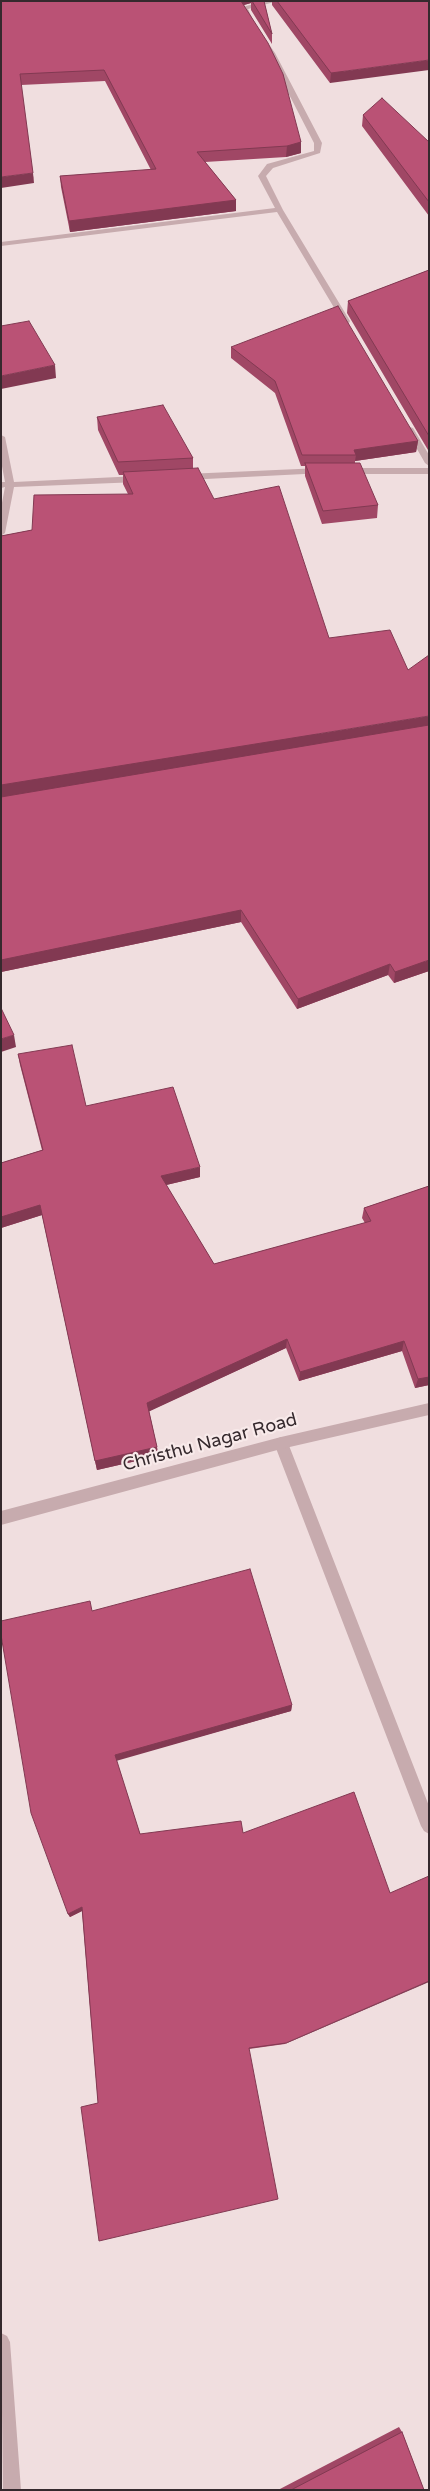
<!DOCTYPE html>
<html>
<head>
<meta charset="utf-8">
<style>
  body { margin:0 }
  #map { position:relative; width:430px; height:2491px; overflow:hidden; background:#f0dedf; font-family:"Varela Round",sans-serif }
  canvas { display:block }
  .frame { position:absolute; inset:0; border:2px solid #35292d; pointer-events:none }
</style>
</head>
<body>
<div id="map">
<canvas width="430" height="2491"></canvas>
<div class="frame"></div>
</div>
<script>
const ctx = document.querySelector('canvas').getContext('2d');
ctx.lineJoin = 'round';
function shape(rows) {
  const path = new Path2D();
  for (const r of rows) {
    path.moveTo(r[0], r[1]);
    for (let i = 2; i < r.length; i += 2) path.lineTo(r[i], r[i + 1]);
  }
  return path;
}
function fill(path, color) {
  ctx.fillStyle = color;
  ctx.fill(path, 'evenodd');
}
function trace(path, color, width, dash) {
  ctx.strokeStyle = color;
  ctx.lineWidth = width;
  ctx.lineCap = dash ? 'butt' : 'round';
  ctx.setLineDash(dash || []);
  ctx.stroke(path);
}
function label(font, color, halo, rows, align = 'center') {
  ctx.font = font + ' "Varela Round",sans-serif';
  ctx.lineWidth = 4.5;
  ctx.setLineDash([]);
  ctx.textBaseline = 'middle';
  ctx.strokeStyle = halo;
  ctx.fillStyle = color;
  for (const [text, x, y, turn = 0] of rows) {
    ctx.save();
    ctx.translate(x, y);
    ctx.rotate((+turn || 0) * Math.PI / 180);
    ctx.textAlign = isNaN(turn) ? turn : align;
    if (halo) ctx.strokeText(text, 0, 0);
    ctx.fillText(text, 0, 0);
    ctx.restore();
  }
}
fill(shape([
  [266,1,278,1,248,9,254,22,249,23,242,7,266,1],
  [263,36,275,53,322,143,320,153,273,168,266,176,283,210,350,321,349,323,342,321,277,212,1,246,1,242,275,208,258,176,267,164,314,151,314,143,260,38,263,36],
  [406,426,413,428,429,455,429,466,425,463,405,428,406,426],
  [1,435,5,437,14,482,139,476,143,479,139,482,14,487,5,533,1,536,1,508,5,487,1,488,1,482,5,482,1,461,1,435],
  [321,468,324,469,324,473,186,480,182,477,186,474,321,468],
  [429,468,429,474,346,474,342,471,346,468,429,468],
  [281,1437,286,1439,288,1443,429,1806,429,1834,424,1831,421,1826,274,1443,276,1439,281,1437]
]), '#c7abae');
fill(shape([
  [429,1403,429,1415,281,1449,1,1525,1,1511,281,1437,429,1403],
  [1,2333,7,2336,10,2342,21,2490,3,2490,1,2333]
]), '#c7abae');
fill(shape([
  [1,1,264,1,272,34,272,44,251,10,251,3,244,5,301,142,301,153,286,157,205,162,236,200,236,211,70,232,61,187,60,176,151,170,105,81,21,85,34,183],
  [272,1,429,1,330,83,272,5],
  [363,115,429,142,429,216,362,126],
  [429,270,429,450,428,450,347,313,348,301],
  [231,347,418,441,416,452,355,461,355,463,378,505,377,518,322,524,305,476,305,466,301,466,275,393,231,358],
  [97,417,193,458,193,469,429,971,394,983,388,975,297,1009,241,922,1,972,1,536,32,530,128,494,123,484,123,475,119,475,98,430],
  [18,1054,86,1106,200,1177,166,1185,214,1264,365,1223,362,1218,364,1208,429,1186,429,1385,415,1388,402,1351,299,1381,286,1348,149,1411,157,1447,158,1456,97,1470,42,1215,1,1228,1,1163,42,1150,20,1065],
  [92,1611,292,1705,291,1711,116,1760,140,1834,243,1833,390,1893,285,2044,249,2049,98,2103,82,1911,70,1917,68,1914],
  [399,2427,402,2432,424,2490,278,2490]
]), '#a04765');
fill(shape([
  [240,1,251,1,251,3,240,6],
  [429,60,429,70,330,83,331,73],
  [301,142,301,153,286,157,287,146],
  [33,173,34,183,1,188,1,177],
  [236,200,236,211,70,232,69,221],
  [55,365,56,378,1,389,1,376],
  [418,441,416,452,355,461,356,455,354,450],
  [429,716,429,728,1,797,1,785],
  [241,910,241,922,1,972,1,960],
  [429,960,429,971,394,983,395,972],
  [390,964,388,975,297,1009,298,999],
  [14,1035,16,1047,1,1052,1,1039],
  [200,1167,200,1177,162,1186,161,1176],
  [40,1205,42,1215,1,1228,1,1217],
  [287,1339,286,1348,148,1412,147,1403],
  [404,1341,402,1351,299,1381,300,1372],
  [429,1377,429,1385,415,1388,418,1379],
  [157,1447,158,1456,97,1470,95,1461],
  [292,1705,291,1711,116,1761,115,1755],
  [82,1907,84,1910,70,1917,68,1914],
  [429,1981,429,1982,285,2044,286,2043]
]), '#823952');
const building = shape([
  [1,1,241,1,268,43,283,74,301,142,287,146,197,152,236,200,69,221,60,176,156,169,104,70,20,74,33,173,1,177,1,1],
  [252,1,264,1,272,34,252,1],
  [277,1,429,1,429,60,331,73,277,1],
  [382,98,429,142,429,202,363,115,382,98],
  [429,270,429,436,348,301,429,270],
  [338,306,418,441,354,450,356,455,302,455,275,381,231,347,338,306],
  [29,321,55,365,1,376,1,326,29,321],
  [163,405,193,458,118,462,97,417,163,405],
  [305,463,360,463,378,505,323,511,305,463],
  [198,468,214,499,279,486,329,638,390,630,408,670,429,655,429,716,1,785,1,536,32,530,34,495,133,494,123,472,198,468],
  [429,725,429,960,395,972,390,964,298,999,241,910,1,960,1,797,429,725],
  [1,1008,14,1035,1,1039,1,1008],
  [72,1045,86,1106,173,1087,200,1167,161,1176,214,1264,371,1221,364,1208,429,1186,429,1377,418,1379,404,1341,300,1372,287,1339,147,1403,157,1447,95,1461,40,1205,1,1217,1,1163,43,1150,18,1054,72,1045],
  [250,1569,292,1705,115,1755,140,1834,241,1821,243,1833,354,1792,390,1893,429,1876,429,1981,286,2043,249,2048,278,2199,99,2241,81,2107,98,2103,82,1907,68,1914,31,1813,1,1635,1,1621,90,1601,92,1611,250,1569],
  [402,2432,424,2490,291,2490,402,2432]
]);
fill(building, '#ba5275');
trace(building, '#823952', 1);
label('18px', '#35292d', '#f8eaea', [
  ["Christhu Nagar Road",210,1443,-15]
]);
</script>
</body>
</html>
